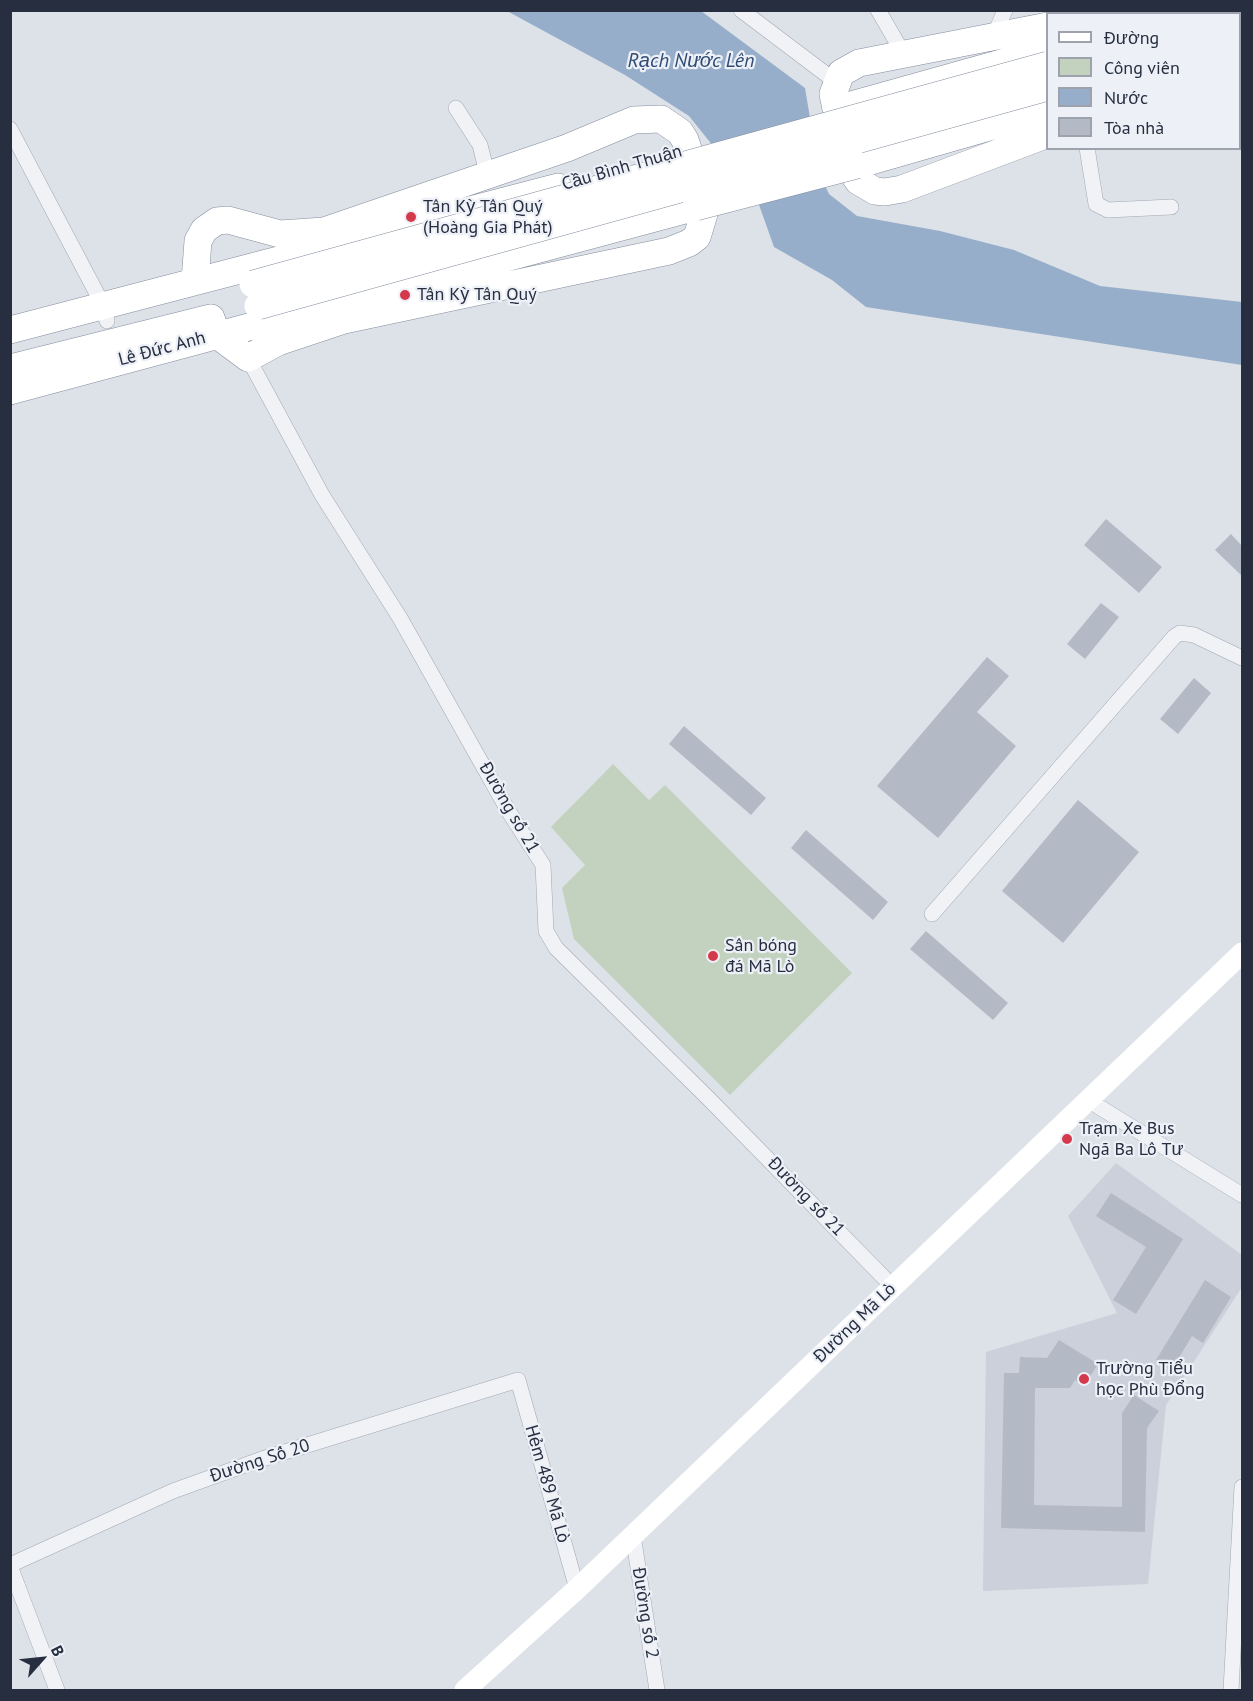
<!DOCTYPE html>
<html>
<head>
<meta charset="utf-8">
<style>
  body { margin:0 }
  #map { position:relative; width:1253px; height:1701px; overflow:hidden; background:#dde1e8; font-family:"PT Sans",sans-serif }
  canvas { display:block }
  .frame { position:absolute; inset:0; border:12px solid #262e40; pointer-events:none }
  .legend { position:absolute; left:1046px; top:12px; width:195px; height:138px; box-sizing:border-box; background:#edf0f6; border:2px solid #9da2ad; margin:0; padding:8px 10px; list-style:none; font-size:18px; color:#262e40 }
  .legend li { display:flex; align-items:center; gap:12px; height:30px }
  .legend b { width:30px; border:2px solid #9da2ad }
  .north { position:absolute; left:12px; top:1629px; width:60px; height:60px; -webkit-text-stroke:4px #edf0f6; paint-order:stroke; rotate:63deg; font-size:16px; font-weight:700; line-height:24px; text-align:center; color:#262e40 }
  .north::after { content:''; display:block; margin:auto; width:21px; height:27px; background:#262e40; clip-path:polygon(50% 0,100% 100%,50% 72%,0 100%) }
</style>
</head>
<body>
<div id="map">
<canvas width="1253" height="1701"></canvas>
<div class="frame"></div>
<ul class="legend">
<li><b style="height:8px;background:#fff"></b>Đường</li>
<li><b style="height:16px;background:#c2d2be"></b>Công viên</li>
<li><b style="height:16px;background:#96aeca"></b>Nước</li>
<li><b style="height:16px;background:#b4bac5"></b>Tòa nhà</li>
</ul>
<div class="north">B</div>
</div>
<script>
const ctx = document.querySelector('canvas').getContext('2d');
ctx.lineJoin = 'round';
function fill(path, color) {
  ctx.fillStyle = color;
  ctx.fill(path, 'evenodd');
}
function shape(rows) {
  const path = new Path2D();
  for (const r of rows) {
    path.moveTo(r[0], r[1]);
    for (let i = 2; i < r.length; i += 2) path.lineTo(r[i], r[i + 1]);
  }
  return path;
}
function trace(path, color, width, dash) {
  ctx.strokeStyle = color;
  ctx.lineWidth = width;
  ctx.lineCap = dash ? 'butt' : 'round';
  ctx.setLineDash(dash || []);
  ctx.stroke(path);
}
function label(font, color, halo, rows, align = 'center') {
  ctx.font = font + ' "PT Sans",sans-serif';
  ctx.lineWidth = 4.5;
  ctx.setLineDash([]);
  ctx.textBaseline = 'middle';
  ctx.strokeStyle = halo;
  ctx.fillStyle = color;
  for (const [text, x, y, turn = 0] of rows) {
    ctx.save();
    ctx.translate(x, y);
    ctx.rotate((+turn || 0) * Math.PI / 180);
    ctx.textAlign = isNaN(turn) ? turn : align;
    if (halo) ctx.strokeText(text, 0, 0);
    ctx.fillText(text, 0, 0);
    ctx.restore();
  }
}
fill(shape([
  [1116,1163,1242,1255,1242,1287,1166,1405,1148,1584,983,1591,986,1352,1117,1313,1068,1216]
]), '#cbd0da');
fill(shape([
  [613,764,649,800,665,785,852,973,730,1095,574,939,562,888,585,865,551,827]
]), '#c2d2be');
fill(shape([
  [507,11,701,11,805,88,819,172,829,194,857,216,940,231,1014,250,1100,286,1242,302,1242,365,866,307,832,280,774,247,758,202,689,116,625,75]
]), '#96aeca');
fill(shape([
  [1106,519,1162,567,1139,593,1084,545],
  [1231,534,1242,546,1242,576,1215,550],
  [1101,603,1119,617,1085,659,1067,644],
  [987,657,1009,676,977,712,1016,746,938,838,877,786],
  [1194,678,1211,693,1178,734,1160,719],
  [684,726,766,798,751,815,669,744],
  [1078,800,1139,852,1063,943,1002,891],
  [806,830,888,902,873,920,791,848],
  [926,931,1008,1003,993,1020,910,949],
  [1111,1193,1183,1239,1136,1314,1113,1300,1146,1247,1096,1216],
  [1205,1280,1231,1297,1203,1343,1192,1336,1172,1369,1156,1360],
  [1059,1340,1098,1364,1084,1386,1075,1380,1070,1388,1035,1388,1034,1505,1122,1507,1122,1413,1134,1395,1159,1411,1147,1428,1145,1532,1001,1528,1004,1373,1019,1373,1020,1357,1047,1358]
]), '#b4bac5');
const street = shape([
  [741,10,835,81],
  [878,10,903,53],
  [994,36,1005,10],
  [456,108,480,145,487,173],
  [10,129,104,307,107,321],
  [1087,148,1096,204,1108,210,1171,207],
  [248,358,322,495,400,618,509,812,543,865,546,931,556,948,710,1100,893,1287],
  [932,914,1174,637,1180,633,1194,635,1242,658],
  [1088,1100,1242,1195],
  [633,1535,657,1690],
  [10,1565,173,1491,262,1459,518,1380,577,1589],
  [10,1566,57,1690],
  [1231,1690,1242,1487]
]);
const highway = shape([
  [1109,14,1124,10],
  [1179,14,1191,10],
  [1235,14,1242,11],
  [1048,26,859,63,841,73,833,94,847,164,858,181,875,191,885,192,902,189,1048,134],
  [1240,34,1242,33],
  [1240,56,1242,55],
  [1240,94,1242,94],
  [837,109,1048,50],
  [857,165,1048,110],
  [195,281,198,241,204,230,217,221,228,220,280,234,324,231,567,148,634,120,661,119,680,132,685,140,702,191,704,214,697,237,689,243,669,251,344,320,278,342,248,358,217,335,211,318],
  [10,330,558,187],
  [10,368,210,318],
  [10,391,696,207]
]);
trace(street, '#a2a8b2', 16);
trace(highway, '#848e9f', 28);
trace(street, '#f0f2f6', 15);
trace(shape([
  [465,1690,577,1589,1242,953]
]), '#fff', 21);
trace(highway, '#fff', 27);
const highwayBridge = shape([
  [696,207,857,165],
  [253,284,1048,65],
  [258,306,1048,87]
]);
trace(highwayBridge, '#848e9f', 28, []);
trace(highwayBridge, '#fff', 27);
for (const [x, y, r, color] of [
  [411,217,6,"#d53a4c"],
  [405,295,6,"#d53a4c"],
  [713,956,6,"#d53a4c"],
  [1067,1139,6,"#d53a4c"],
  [1084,1379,6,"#d53a4c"]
]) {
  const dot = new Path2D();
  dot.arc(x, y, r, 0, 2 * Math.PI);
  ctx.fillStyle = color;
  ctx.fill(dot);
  trace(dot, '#edf0f6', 2);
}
label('18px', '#262e40', '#edf0f6', [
  ["Cầu Bình Thuận",622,168,-16],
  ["Lê Đức Anh",162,349,-15],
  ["Đường số 21",509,808,60],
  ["Đường số 21",806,1197,46],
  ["Đường Mã Lò",855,1323,-44],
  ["Đường Số 20",260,1461,-18],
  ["Hẻm 489 Mã Lò",547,1484,74],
  ["Đường số 2",645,1613,81]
]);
label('18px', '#262e40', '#edf0f6', [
  ["Tân Kỳ Tân Quý",423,207],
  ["(Hoàng Gia Phát)",423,228],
  ["Tân Kỳ Tân Quý",417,295],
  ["Sân bóng",725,946],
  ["đá Mã Lò",725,967],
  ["Trạm Xe Bus",1079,1129],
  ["Ngã Ba Lô Tư",1079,1150],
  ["Trường Tiểu",1096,1369],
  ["học Phù Đổng",1096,1390]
], 'left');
label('italic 20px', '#2e4c75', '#edf0f6', [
  ["Rạch Nước Lên",691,61]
]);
</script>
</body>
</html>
